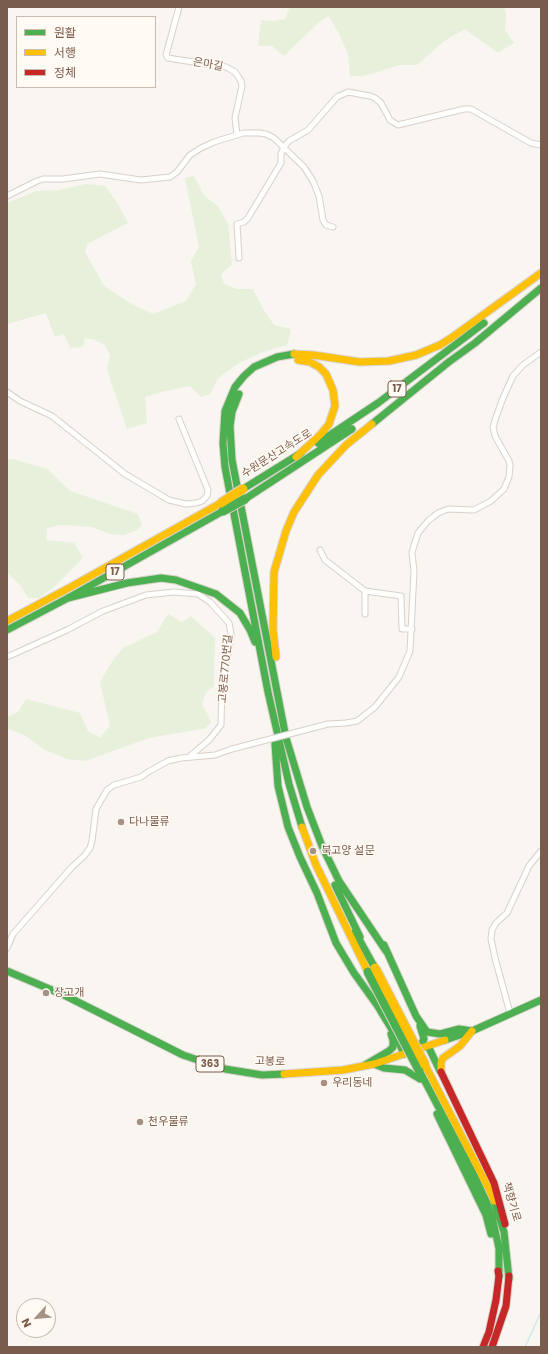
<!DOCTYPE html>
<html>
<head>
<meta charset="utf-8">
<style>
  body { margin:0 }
  #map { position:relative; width:548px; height:1354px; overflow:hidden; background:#f9f5f0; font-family:Poppins,"Noto Sans KR",sans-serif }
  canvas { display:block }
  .frame { position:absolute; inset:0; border:8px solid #7a5c4c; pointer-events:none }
  .legend { position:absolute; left:16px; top:16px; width:140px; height:72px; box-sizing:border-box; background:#fffaf3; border:1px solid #cabbb0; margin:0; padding:5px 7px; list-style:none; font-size:12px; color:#7a5c4c }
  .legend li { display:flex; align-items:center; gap:8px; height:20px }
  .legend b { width:20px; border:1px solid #cabbb0 }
  .north { position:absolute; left:16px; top:1298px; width:40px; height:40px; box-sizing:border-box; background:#fffaf3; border:1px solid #cabbb0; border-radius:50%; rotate:243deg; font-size:11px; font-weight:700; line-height:16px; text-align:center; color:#7a5c4c }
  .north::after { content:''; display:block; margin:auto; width:14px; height:18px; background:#a69285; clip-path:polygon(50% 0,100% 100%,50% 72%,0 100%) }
</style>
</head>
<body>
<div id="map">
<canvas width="548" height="1354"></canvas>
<div class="frame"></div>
<ul class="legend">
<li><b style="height:5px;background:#4caf50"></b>원활</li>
<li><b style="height:5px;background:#ffc107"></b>서행</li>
<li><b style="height:5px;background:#c62828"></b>정체</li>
</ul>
<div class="north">N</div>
</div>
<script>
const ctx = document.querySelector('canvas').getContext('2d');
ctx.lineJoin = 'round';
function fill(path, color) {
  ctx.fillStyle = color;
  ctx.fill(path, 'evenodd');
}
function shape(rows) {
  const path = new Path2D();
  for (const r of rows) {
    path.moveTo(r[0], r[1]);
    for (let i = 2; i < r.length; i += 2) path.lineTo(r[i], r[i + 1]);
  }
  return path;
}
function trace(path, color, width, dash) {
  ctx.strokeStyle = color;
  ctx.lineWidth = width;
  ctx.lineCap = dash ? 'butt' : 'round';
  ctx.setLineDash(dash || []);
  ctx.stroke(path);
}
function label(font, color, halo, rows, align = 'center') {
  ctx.font = font + ' Poppins,"Noto Sans KR",sans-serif';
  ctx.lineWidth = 3;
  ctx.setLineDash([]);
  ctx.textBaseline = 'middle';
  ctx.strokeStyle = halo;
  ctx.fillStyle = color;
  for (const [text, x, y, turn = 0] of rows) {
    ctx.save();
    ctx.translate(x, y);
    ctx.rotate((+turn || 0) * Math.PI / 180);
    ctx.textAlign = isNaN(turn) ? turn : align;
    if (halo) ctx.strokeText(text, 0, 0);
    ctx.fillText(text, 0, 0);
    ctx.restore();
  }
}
fill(shape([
  [290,7,504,7,506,13,505,30,514,43,498,53,465,29,444,41,417,65,399,65,364,76,350,76,348,54,338,32,329,16,319,22,284,56,272,46,258,46,261,20,273,21,285,19],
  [194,176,204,196,217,205,228,224,232,264,221,274,224,284,237,289,253,289,263,309,274,325,291,329,287,345,260,353,239,363,218,378,210,394,201,397,190,386,161,392,145,397,147,423,127,429,107,370,110,355,105,345,95,340,85,338,83,347,70,348,64,334,55,337,46,313,7,324,7,203,37,191,59,190,85,184,105,186,118,204,128,223,87,244,85,252,104,286,128,302,153,314,186,301,196,284,191,261,199,247,185,178],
  [7,459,13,459,47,469,70,491,138,514,142,525,137,530,124,535,110,534,92,527,60,525,47,528,46,540,74,543,83,558,53,588,39,598,28,598,21,586,7,572],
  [168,614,182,622,191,616,215,638,214,686,206,692,202,704,211,722,206,728,149,738,85,761,67,759,45,750,26,736,7,728,7,717,18,712,26,699,80,713,88,731,100,738,110,726,100,682,113,660,123,648,157,632]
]), '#e7f0da');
trace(shape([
  [525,1347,541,1312]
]), '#d0e8ea', 1.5);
const street = shape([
  [179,7,166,55,168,58,174,59,226,67,235,72,241,81,242,86,235,118,237,135],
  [7,196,37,181,43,179,63,179,100,174,141,180,170,177,177,172,190,155,201,148,214,142,243,133,259,133,266,134,274,138,304,167,313,181,319,196,323,220,326,225,333,227],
  [239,258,237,224,244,222,248,218,281,163,281,154,284,147,289,141,308,130,337,97,348,92,370,96,375,98,381,103,390,120,398,125,464,109,471,109,531,143,541,145],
  [7,392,20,401,52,416,125,474,169,500,186,504,196,503,202,501,207,496,208,490,179,419],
  [320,550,325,560,365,591,401,596,402,629,412,629],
  [365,614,365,591],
  [7,657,67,630,103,611,146,595,174,592,198,594,210,602,229,623,231,634,229,650,222,681,221,725,209,740,189,757],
  [328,724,346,723,357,721,375,707,399,677,410,651,414,572,412,552,418,533,428,521,438,513,448,509,474,510,491,501,504,489,509,477,510,466,509,461,495,436,493,427,495,420,503,398,513,376,523,365,541,352],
  [7,948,13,934,72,867,84,856,90,848,92,841,96,809,107,790,114,785,141,777,148,772,168,761,181,758,215,755,232,749],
  [510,1013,495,958,491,939,492,930,496,923,507,913,529,866,541,851]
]);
const fast = shape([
  [294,354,277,357,254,367,244,376,235,387,225,411,223,443,225,467,268,692,289,784,302,827],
  [446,364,475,343,541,288],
  [239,394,232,412,230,426,232,460,286,738,307,807,322,846,339,881,386,951],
  [372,424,450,361],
  [318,443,378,403,484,323],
  [243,489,301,453],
  [245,499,352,429],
  [68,598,127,583,161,578,176,580,216,594,240,613,250,630,255,642],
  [7,630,68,598,223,511],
  [275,744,278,786,288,827,300,857,317,893,336,943,354,973,377,1005,397,1038,404,1054],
  [335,885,360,937],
  [355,932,375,968],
  [384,945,416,1016,427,1032,440,1034,459,1029,472,1031],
  [7,971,66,996,183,1055,225,1069,262,1075,284,1074],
  [445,1040,472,1031,541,1000],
  [428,1046,440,1071],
  [418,1050,424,1039,420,1026],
  [374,1064,384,1068,405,1070,420,1079],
  [365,1065,389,1051,393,1047,393,1040,391,1034],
  [419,1070,474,1175,486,1201,492,1217,499,1248,499,1276],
  [437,1114,486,1215,491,1234],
  [494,1201,504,1232,509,1279]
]);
const slow = shape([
  [294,354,313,355,360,362,389,361,416,355,440,345,454,336,541,273],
  [296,457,321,434,329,424,335,406,333,390,326,374,319,367,310,362,298,360],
  [7,621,69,588,221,503],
  [276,657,273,629,274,572,286,531,294,512,318,475,346,445,372,424],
  [302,827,316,865,368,972],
  [425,1065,490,1191,494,1201],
  [441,1072,441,1062,443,1058,460,1046,472,1031],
  [284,1074,343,1070,374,1064,445,1040]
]);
const jam = shape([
  [441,1072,494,1183,505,1224],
  [483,1347,489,1332,496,1300,499,1276,498,1271],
  [492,1347,506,1306,509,1276]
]);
trace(street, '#d7d1cb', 7);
trace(fast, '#d9d2cb', 9);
trace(slow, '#d9d2cb', 9);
trace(jam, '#d9d2cb', 9);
trace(street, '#fefefd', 5);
trace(fast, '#4caf50', 7);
trace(slow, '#ffc107', 7);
trace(jam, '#c62828', 7);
const streetBridge = shape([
  [232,749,328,724]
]);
const fastBridge = shape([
  [223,511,245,499],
  [368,972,419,1070]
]);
const slowBridge = shape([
  [221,503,243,489],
  [375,968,425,1065]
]);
trace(streetBridge, '#d7d1cb', 7, []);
trace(fastBridge, '#dad1cb', 11, []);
trace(slowBridge, '#dad1cb', 11, []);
trace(streetBridge, '#fefefd', 5);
trace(fastBridge, '#4caf50', 9);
trace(slowBridge, '#ffc107', 9);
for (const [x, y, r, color] of [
  [121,822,4,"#a69285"],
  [313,851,4,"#a69285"],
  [46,993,4,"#a69285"],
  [324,1083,4,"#a69285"],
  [140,1122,4,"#a69285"]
]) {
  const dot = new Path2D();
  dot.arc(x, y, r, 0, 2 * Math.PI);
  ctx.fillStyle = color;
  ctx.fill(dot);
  trace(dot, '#fffaf3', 1.5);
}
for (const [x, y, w] of [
  [397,389,18],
  [115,572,18],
  [210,1064,28]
]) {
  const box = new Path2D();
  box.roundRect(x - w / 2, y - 8, w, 16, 3);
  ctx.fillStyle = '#fffaf3';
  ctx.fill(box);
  trace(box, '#7a5c4c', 1);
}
label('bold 10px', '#7a5c4c', null, [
  ["17",397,389],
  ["17",115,572],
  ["363",210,1064]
]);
label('11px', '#7a5c4c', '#fffaf3', [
  ["은마길",208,65,10],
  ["수원문산고속도로",277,454,-32],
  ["고봉로770번길",226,669,-85],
  ["고봉로",270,1062,2],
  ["책향기로",511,1202,74]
]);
label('11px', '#7a5c4c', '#fffaf3', [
  ["다나물류",129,822],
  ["북고양 설문",321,851],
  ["장고개",54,993],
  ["우리동네",332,1083],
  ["천우물류",148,1122]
], 'left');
</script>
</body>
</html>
